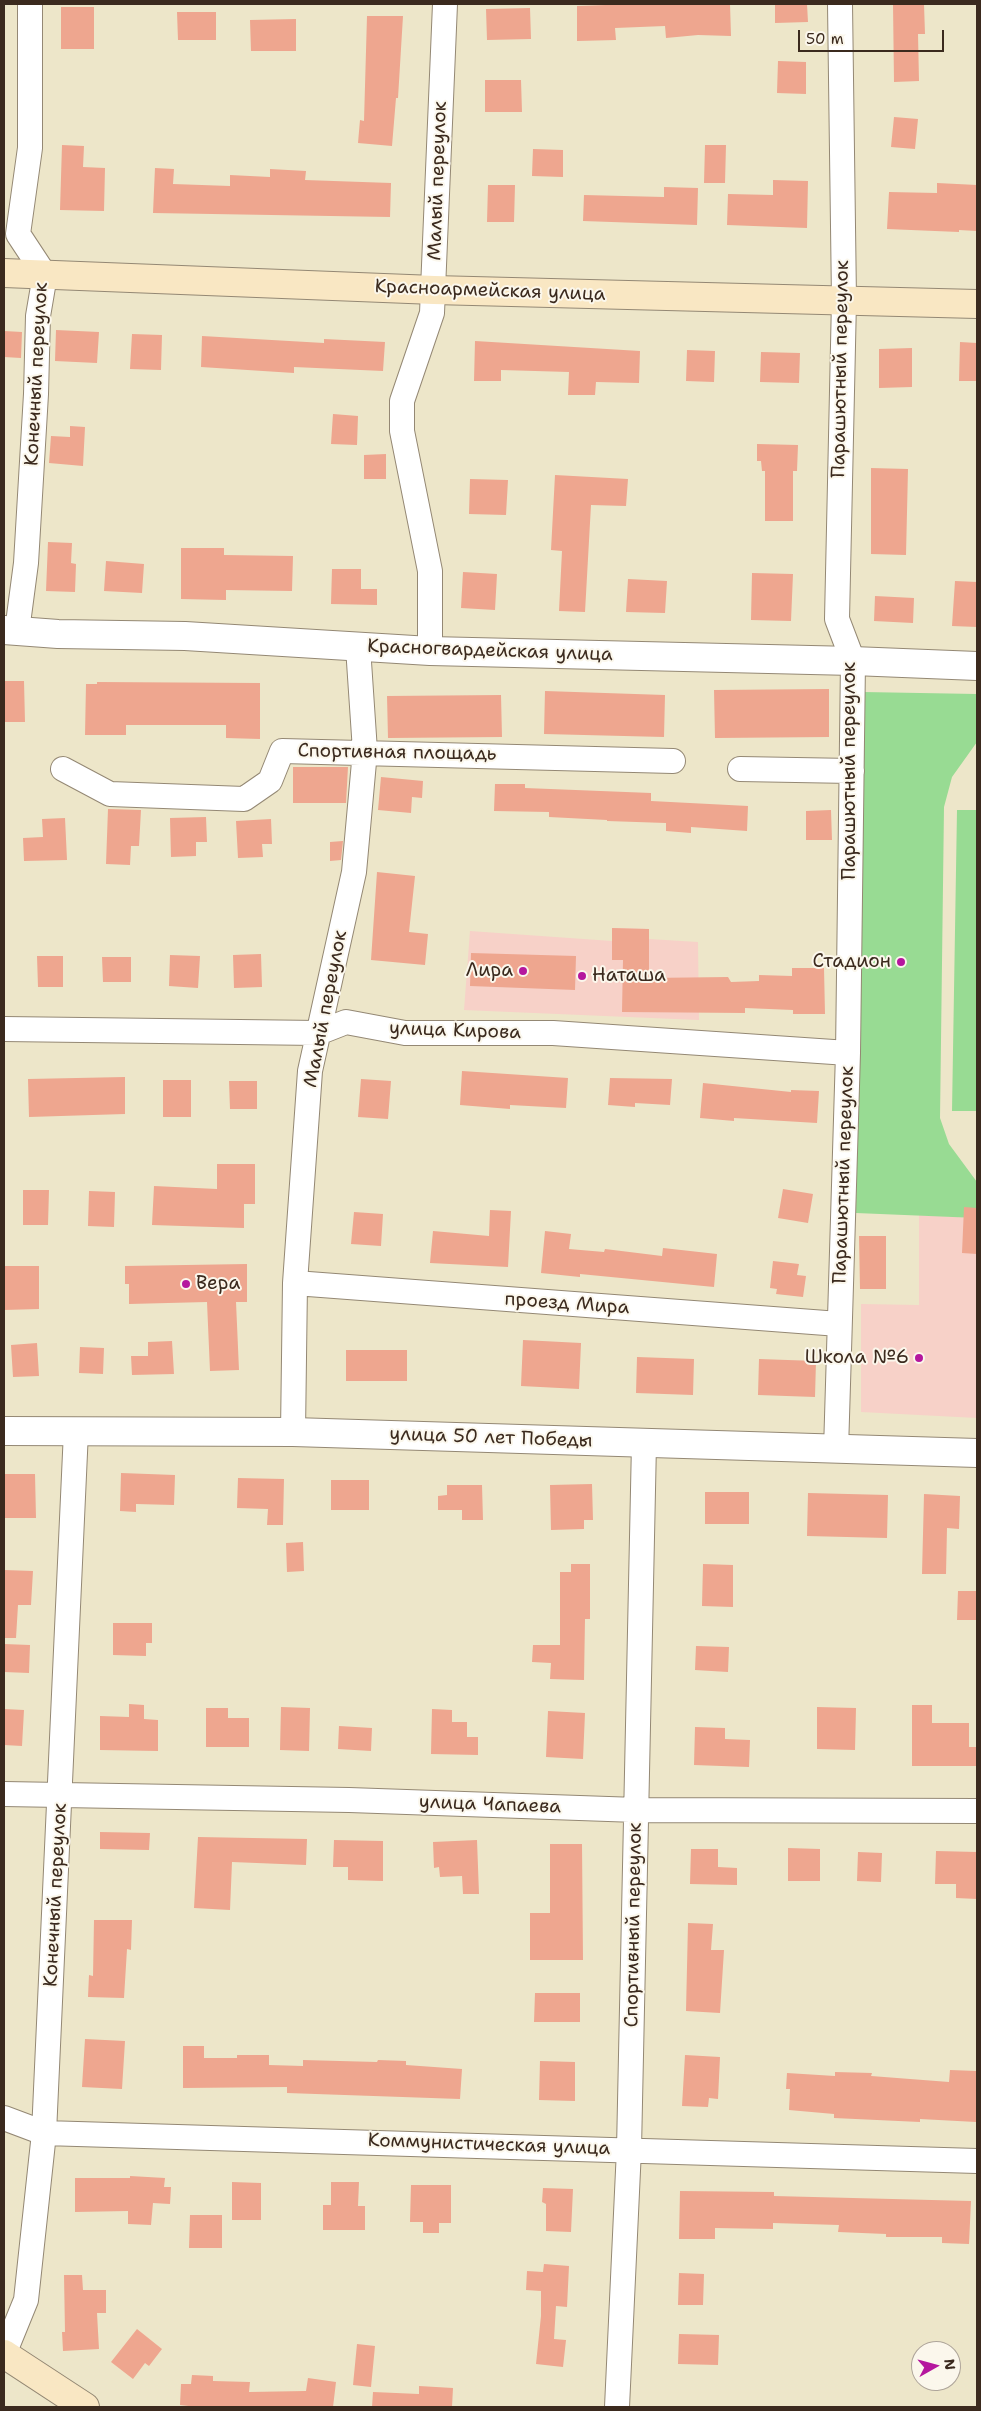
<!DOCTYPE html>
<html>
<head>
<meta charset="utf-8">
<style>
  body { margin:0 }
  #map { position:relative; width:981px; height:2411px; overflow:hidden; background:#ede6c9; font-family:"Shantell Sans",sans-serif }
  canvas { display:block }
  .frame { position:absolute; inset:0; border:5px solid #3b2a1e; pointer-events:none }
  .north { position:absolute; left:911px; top:2341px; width:50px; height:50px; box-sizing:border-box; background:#fbf7ec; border:1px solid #aea59a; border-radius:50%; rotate:83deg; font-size:14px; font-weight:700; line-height:20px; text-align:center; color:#3b2a1e }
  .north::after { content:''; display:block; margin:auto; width:18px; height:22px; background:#b5179e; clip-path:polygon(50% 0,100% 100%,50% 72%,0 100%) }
  .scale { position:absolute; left:798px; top:30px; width:146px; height:22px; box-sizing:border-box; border:2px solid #3b2a1e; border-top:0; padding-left:6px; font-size:15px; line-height:18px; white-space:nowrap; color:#3b2a1e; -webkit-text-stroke:4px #fbf7ec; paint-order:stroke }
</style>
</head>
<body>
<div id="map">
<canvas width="981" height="2411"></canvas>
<div class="frame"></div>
<div class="north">N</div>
<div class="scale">50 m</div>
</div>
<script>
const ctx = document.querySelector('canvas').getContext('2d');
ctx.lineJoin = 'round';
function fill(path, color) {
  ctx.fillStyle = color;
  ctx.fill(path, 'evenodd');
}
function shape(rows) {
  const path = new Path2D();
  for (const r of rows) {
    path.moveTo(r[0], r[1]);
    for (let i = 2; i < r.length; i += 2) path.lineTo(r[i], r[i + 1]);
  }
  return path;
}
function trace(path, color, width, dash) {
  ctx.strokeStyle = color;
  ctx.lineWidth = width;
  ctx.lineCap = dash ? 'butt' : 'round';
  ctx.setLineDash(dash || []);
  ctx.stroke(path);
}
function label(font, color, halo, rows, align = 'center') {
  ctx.font = font + ' "Shantell Sans",sans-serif';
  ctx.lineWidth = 4;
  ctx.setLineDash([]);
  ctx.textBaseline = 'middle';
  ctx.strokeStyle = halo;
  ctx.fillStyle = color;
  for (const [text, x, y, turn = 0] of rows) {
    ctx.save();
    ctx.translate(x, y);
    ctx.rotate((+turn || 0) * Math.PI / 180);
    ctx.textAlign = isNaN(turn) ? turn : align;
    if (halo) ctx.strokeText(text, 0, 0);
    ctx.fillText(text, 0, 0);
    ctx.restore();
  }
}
fill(shape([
  [612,928,649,929,649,939,698,942,699,1020,464,1010,470,931,612,941],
  [919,1215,977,1218,977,1418,861,1412,861,1304,919,1305]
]), '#f7d1c8');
fill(shape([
  [863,692,977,694,977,742,952,777,944,807,940,1118,949,1144,977,1182,977,1218,856,1213],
  [957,810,977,810,977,1111,952,1111]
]), '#98db93');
fill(shape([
  [634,4,730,4,731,36,698,35,666,38,665,26,615,28,616,40,577,41,577,6],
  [775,4,807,4,808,22,775,23],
  [893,4,924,4,925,34,918,34,919,81,894,82],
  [61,7,94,7,94,49,61,49],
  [530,8,531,39,487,40,486,9],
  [177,12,216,12,216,40,178,40],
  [367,16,403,16,398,98,396,98,392,146,358,143,360,120,364,121],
  [296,19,296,51,251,51,250,20],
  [778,61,806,62,806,94,777,93],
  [485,80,521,80,522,112,485,112],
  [894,117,918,119,915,149,891,147],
  [62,145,84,146,83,167,105,168,104,211,60,210],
  [705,145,726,145,725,183,704,183],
  [533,149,563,150,563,177,532,176],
  [155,168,174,169,173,184,230,186,230,175,270,177,270,169,306,171,305,180,391,183,390,217,153,213],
  [773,180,808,181,807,228,727,225,728,194,773,195],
  [937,183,977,185,977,231,959,230,959,232,887,229,889,192,937,193],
  [488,185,515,185,514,222,487,222],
  [664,187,698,188,697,225,583,221,584,195,664,197],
  [56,330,99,332,97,363,55,361],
  [4,331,22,332,21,358,4,357],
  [132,334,162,335,161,370,130,369],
  [202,336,324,343,324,339,385,342,383,371,294,367,294,373,201,367],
  [475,341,640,351,639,383,596,382,595,395,568,395,569,372,501,370,501,381,474,381],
  [960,342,977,343,977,381,959,381],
  [912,348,912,387,879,388,879,349],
  [687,350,715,351,714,382,686,381],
  [761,352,800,353,799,383,760,382],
  [333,414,358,416,357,445,331,444],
  [70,426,85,427,83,466,49,463,51,436,70,437],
  [757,444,798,445,797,471,793,471,793,521,765,521,765,471,762,471,761,461,757,461],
  [386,454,386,479,364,479,364,455],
  [871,468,908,469,906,555,871,554],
  [555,475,628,479,626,506,591,505,585,612,559,611,562,551,551,550],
  [470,479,508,480,506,515,469,514],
  [48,542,72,543,71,563,76,564,75,592,46,591],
  [181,548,224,548,224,555,293,556,292,591,226,590,226,600,181,599],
  [106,561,144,564,142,593,104,591],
  [332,569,361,569,361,589,377,589,377,605,331,604],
  [463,572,497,574,495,610,461,608],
  [752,573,793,574,791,621,751,620],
  [628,579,667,581,665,613,626,612],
  [955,581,977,582,977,627,952,626],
  [875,596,914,598,913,623,874,621],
  [4,681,24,681,25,722,4,722],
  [97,682,260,683,260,739,226,738,226,725,126,725,126,735,85,735,86,684,97,684],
  [829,689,829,737,715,738,714,690],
  [545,691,665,695,664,737,544,734],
  [501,695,502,737,388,738,387,696],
  [293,767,348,767,346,803,293,803],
  [381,777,423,781,422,798,412,797,411,813,378,810],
  [495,784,525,784,525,788,651,793,651,801,748,806,747,831,691,827,691,833,666,831,666,823,607,821,607,820,549,817,549,812,494,811],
  [108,809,141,810,139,846,131,846,130,865,106,864],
  [831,810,832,840,806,840,806,811],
  [206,817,207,842,196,842,196,856,171,857,170,818],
  [65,818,67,860,24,861,23,838,43,837,42,819],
  [271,819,272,844,262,844,263,857,238,858,236,821],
  [343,841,341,860,330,861,330,842],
  [377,872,415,876,409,932,428,934,425,965,371,960],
  [612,928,649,929,649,978,728,977,731,982,759,981,759,975,792,976,792,968,824,968,825,1014,793,1014,793,1010,745,1008,745,1013,622,1012,623,960,612,960],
  [471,953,576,956,575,990,470,986],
  [261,954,262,987,234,988,233,955],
  [170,955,200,956,198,988,169,986],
  [37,956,63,956,63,987,38,987],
  [102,957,131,957,131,982,103,982],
  [462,1071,568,1078,566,1108,510,1105,510,1109,460,1105],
  [125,1077,125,1114,29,1117,28,1079],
  [610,1078,672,1079,670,1105,635,1103,635,1107,608,1105],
  [361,1079,391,1081,388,1119,358,1117],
  [163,1080,191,1080,191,1117,163,1117],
  [229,1081,257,1081,257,1109,230,1109],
  [703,1083,791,1092,791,1090,819,1091,817,1123,734,1118,734,1121,700,1118],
  [217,1164,255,1164,255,1204,244,1204,244,1228,152,1225,154,1186,217,1189],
  [783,1189,813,1194,808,1223,778,1218],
  [23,1190,49,1190,48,1225,23,1225],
  [89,1191,115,1192,114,1227,88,1226],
  [964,1207,977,1208,977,1254,962,1253],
  [490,1210,511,1211,508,1267,430,1263,433,1231,489,1236],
  [354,1212,383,1214,381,1246,351,1244],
  [545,1231,571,1234,569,1249,604,1252,605,1249,662,1256,663,1248,717,1254,714,1287,580,1274,580,1277,541,1273],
  [859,1236,886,1236,886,1289,860,1289],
  [773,1261,799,1264,797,1275,806,1276,803,1297,776,1294,777,1289,770,1288],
  [247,1264,247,1302,236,1302,239,1370,210,1371,207,1302,129,1304,129,1284,125,1284,125,1266],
  [4,1266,39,1266,39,1309,4,1310],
  [523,1340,581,1343,579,1389,521,1386],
  [172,1341,174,1374,132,1375,131,1356,148,1356,148,1342],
  [37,1343,39,1376,13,1377,11,1345],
  [80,1347,104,1348,103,1374,79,1373],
  [346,1350,407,1350,407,1381,346,1381],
  [637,1357,694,1359,693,1395,636,1393],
  [759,1359,816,1361,815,1397,758,1395],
  [121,1473,175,1475,174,1505,136,1504,136,1512,120,1511],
  [4,1474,35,1474,36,1518,4,1518],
  [238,1478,284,1479,283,1525,267,1525,268,1509,237,1508],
  [331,1480,369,1480,369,1510,331,1510],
  [592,1484,593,1520,584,1520,584,1529,551,1530,550,1485],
  [447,1485,482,1485,483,1520,462,1520,462,1510,438,1510,438,1496,447,1495],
  [705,1492,749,1492,749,1524,705,1524],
  [808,1493,888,1495,887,1538,807,1536],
  [924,1494,960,1496,959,1529,947,1528,946,1574,922,1574],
  [303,1542,304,1571,287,1572,286,1543],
  [571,1564,590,1564,590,1619,585,1619,584,1680,550,1679,551,1663,532,1662,533,1645,560,1645,560,1572,571,1572],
  [703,1564,733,1565,733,1607,702,1606],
  [4,1570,33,1571,31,1605,18,1605,16,1638,4,1638],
  [958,1591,977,1591,977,1620,957,1620],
  [113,1623,152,1623,152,1643,146,1643,146,1656,113,1655],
  [4,1644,30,1645,29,1673,4,1672],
  [696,1646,729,1647,728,1672,695,1670],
  [129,1704,144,1705,144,1719,158,1720,158,1751,100,1750,100,1716,129,1717],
  [912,1705,932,1705,932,1723,969,1723,969,1747,977,1747,977,1766,912,1766],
  [281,1707,310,1708,309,1751,280,1750],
  [817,1707,856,1708,855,1750,817,1749],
  [206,1708,228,1708,228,1718,249,1718,249,1747,206,1747],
  [4,1709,24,1710,22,1746,4,1745],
  [432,1709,452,1710,452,1722,467,1722,467,1737,478,1737,478,1755,431,1754],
  [548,1711,585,1713,583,1759,546,1757],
  [339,1726,372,1728,371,1751,338,1749],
  [695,1727,725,1728,725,1739,750,1740,749,1767,694,1765],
  [100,1832,150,1833,149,1850,100,1849],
  [198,1837,307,1839,306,1865,232,1862,230,1910,194,1908],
  [334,1840,383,1841,383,1881,348,1880,348,1867,333,1867],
  [477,1840,479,1894,463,1894,462,1876,440,1877,439,1867,434,1868,433,1842],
  [550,1844,582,1844,583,1960,530,1960,530,1913,550,1913],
  [788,1848,820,1849,820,1881,788,1881],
  [691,1849,718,1849,718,1867,737,1868,737,1885,690,1884],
  [936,1851,977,1852,977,1899,956,1898,956,1884,935,1884],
  [858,1852,882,1853,881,1882,857,1881],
  [94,1920,132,1920,131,1950,127,1949,124,1998,88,1997,89,1975,93,1976],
  [688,1923,713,1924,711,1950,724,1950,720,2013,686,2011],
  [535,1993,580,1993,580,2022,534,2022],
  [85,2039,125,2041,122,2089,82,2087],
  [183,2046,204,2046,204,2058,237,2058,237,2055,269,2055,269,2065,303,2066,303,2060,377,2062,378,2060,406,2061,406,2065,462,2069,460,2099,287,2093,287,2087,183,2088],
  [685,2055,720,2057,718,2099,709,2098,708,2107,682,2106],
  [540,2061,575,2062,575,2101,539,2100],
  [950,2070,977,2071,976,2122,920,2119,920,2122,834,2118,834,2114,789,2110,790,2089,786,2089,787,2073,835,2076,835,2072,872,2073,871,2076,949,2082],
  [130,2176,165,2178,164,2187,171,2187,170,2204,153,2203,151,2225,128,2224,128,2211,75,2212,75,2178,130,2178],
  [232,2182,261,2183,261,2220,232,2220],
  [331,2182,359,2182,358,2206,365,2206,365,2230,323,2230,323,2205,331,2205],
  [411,2185,451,2185,451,2223,439,2223,439,2233,423,2233,423,2222,410,2222],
  [543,2188,573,2189,571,2232,546,2231,546,2204,542,2202],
  [680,2191,774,2192,774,2196,971,2201,969,2244,942,2243,942,2237,886,2237,886,2234,838,2232,839,2225,773,2223,773,2229,715,2228,715,2239,679,2239],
  [190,2215,222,2215,222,2248,189,2248],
  [544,2264,569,2266,567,2307,556,2306,554,2339,566,2340,563,2367,536,2364,541,2316,541,2291,526,2290,527,2271,543,2272],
  [679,2273,704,2274,703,2305,678,2305],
  [64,2275,82,2275,83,2290,106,2290,106,2313,97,2313,99,2349,63,2351,62,2332,65,2332],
  [137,2329,162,2349,149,2366,145,2363,133,2379,111,2362],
  [679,2334,719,2335,718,2365,678,2364],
  [357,2344,375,2346,371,2387,353,2385],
  [192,2375,213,2376,213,2381,250,2382,249,2392,306,2391,308,2378,336,2382,333,2407,197,2407,180,2405,181,2384,191,2384],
  [419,2386,453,2388,452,2407,372,2407,373,2392,419,2394]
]), '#eea68f');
const minor = shape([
  [17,631,26,563,36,394,38,316,45,275,18,234,30,148,30,4],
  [430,651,430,571,402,431,402,401,432,313,445,4],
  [63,769,110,794,244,799,270,781,282,751,673,761],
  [740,769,852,771],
  [4,1029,318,1033,346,1022,405,1033,553,1033,848,1053],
  [295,1283,839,1324],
  [293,1432,295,1283,310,1071,354,872,365,751,358,647],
  [836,1450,848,1053,853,661,837,619,844,300,840,4],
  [4,1794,349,1800,637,1810,977,1811],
  [4,2118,44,2133,977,2161],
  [4,2354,26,2300,44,2133,76,1431],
  [617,2407,629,2149,644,1443]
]);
const tertiary = shape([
  [4,630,58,634,185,636,430,651,853,661,977,666],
  [4,1431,293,1432,977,1453]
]);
const secondary = shape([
  [4,273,434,290,977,304],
  [4,2354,85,2407]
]);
trace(minor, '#948874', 26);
trace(tertiary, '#948874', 30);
trace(secondary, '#948874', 30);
trace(minor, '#fff', 24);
trace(tertiary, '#fff', 28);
trace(secondary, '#f9e7c3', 28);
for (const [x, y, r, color] of [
  [901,962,5,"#b5179e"],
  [523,971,5,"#b5179e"],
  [582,976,5,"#b5179e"],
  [186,1284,5,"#b5179e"],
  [919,1358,5,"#b5179e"]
]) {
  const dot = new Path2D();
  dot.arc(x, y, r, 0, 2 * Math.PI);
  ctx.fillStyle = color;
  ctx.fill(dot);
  trace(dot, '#fbf7ec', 2);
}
label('19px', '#3b2a1e', '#fbf7ec', [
  ["Малый переулок",438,181,-88],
  ["Красноармейская улица",490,291,2],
  ["Парашютный переулок",841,369,-89],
  ["Конечный переулок",37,374,-87],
  ["Красногвардейская улица",490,651,2],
  ["Спортивная площадь",397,753,1],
  ["Парашютный переулок",850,771,-90],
  ["Малый переулок",326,1009,-79],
  ["улица Кирова",455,1031,2],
  ["Парашютный переулок",844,1175,-88],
  ["проезд Мира",567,1304,4],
  ["улица 50 лет Победы",491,1438,2],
  ["улица Чапаева",490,1805,2],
  ["Конечный переулок",56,1895,-87],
  ["Спортивный переулок",634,1925,-89],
  ["Коммунистическая улица",489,2145,2]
]);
label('19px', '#3b2a1e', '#fbf7ec', [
  ["Стадион",891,962],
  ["Лира",513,971],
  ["Наташа",592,976,"left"],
  ["Вера",196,1284,"left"],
  ["Школа №6",909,1358]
], 'right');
</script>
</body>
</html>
